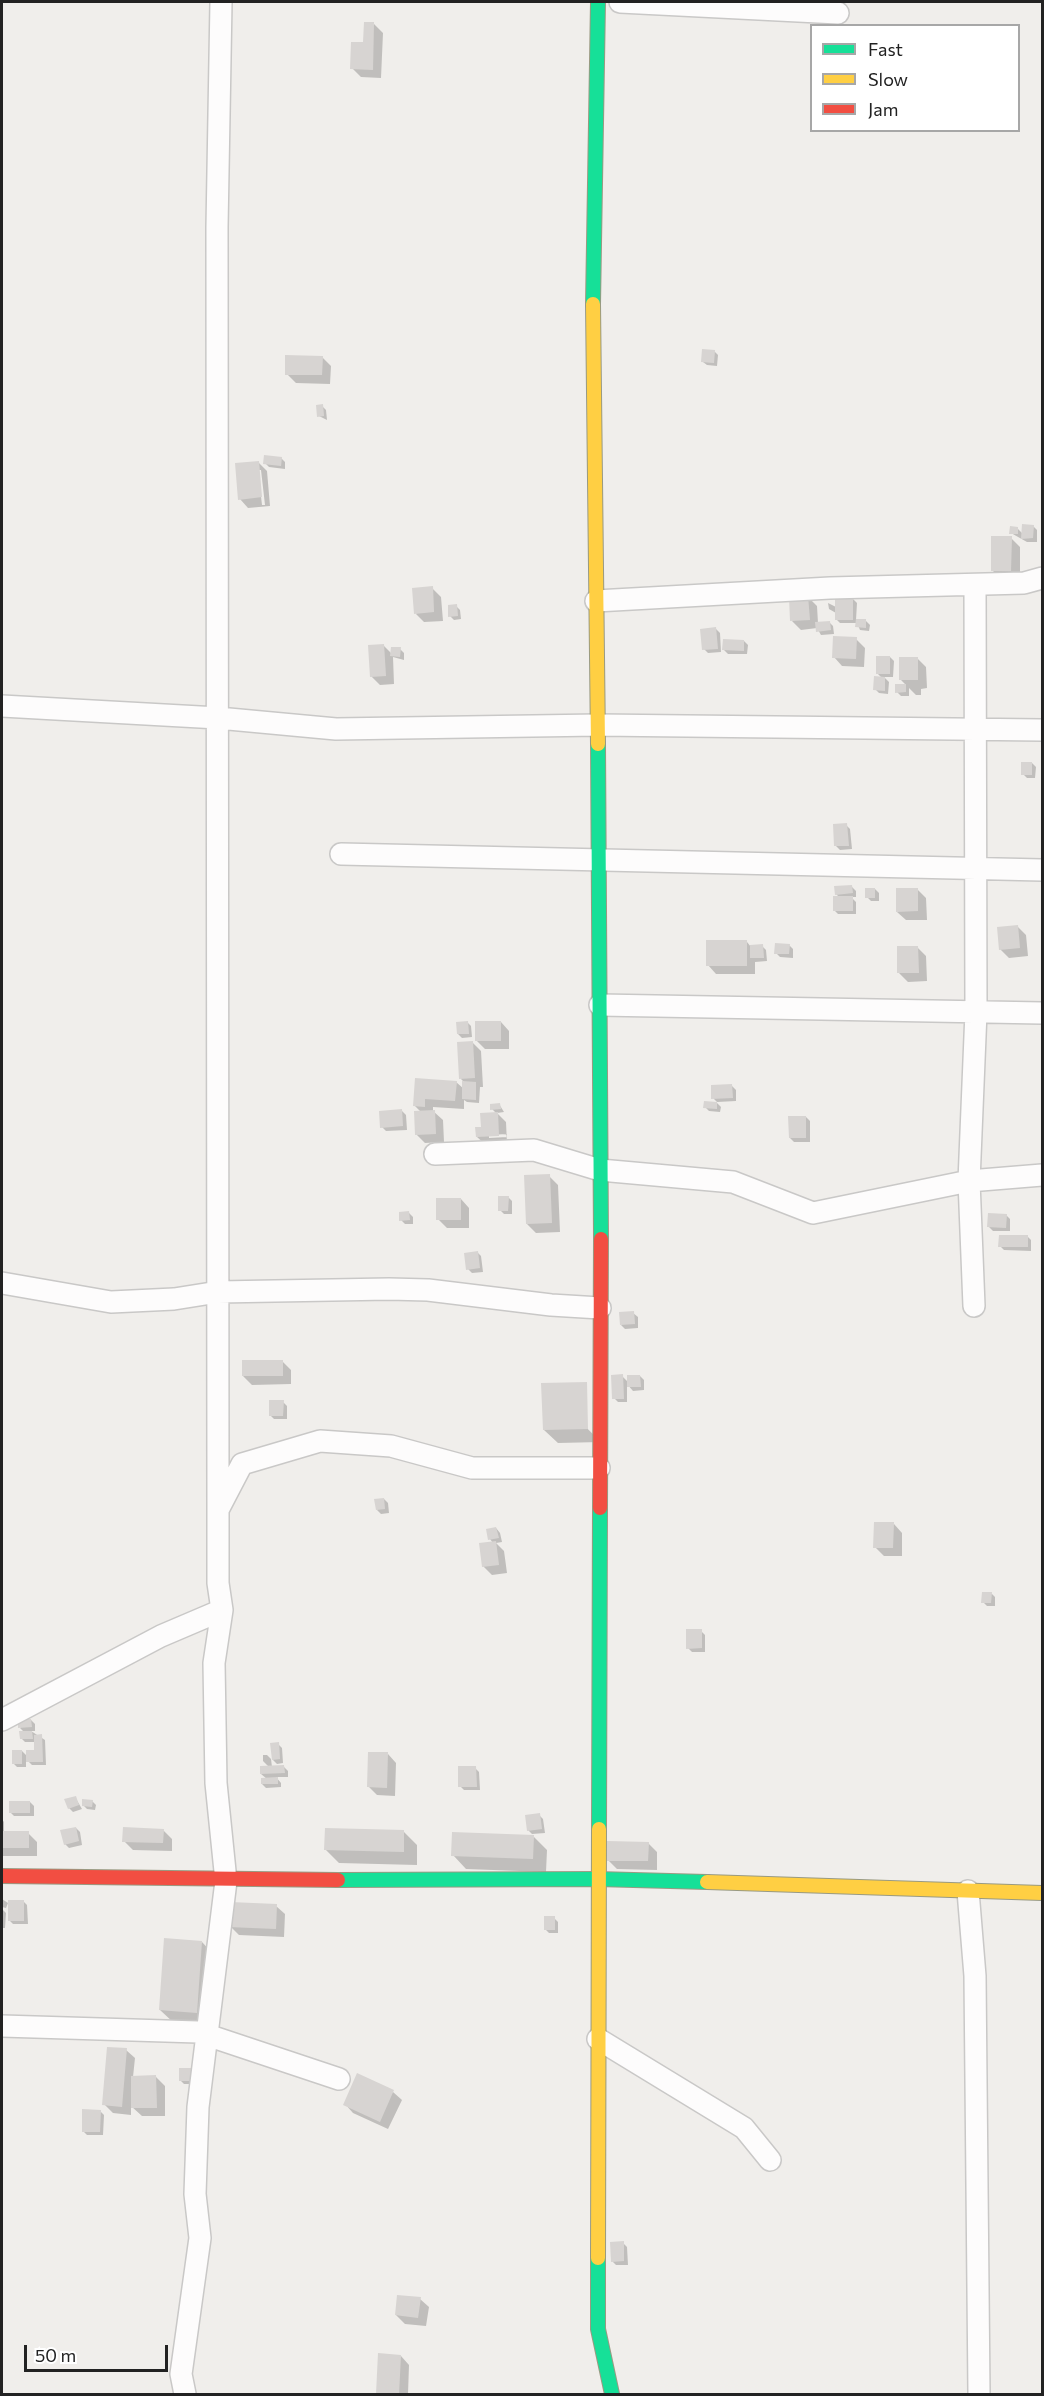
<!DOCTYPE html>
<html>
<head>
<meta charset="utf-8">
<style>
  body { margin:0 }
  #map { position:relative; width:1044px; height:2396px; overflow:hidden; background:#f0eeeb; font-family:Commissioner,sans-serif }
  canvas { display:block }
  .frame { position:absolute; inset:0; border:3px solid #222; pointer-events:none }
  .legend { position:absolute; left:810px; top:24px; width:210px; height:108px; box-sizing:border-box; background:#fff; border:2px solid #a7a7a7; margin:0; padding:8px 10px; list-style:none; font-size:18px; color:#222 }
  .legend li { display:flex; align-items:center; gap:12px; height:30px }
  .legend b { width:30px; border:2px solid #a7a7a7 }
  .scale { position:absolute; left:24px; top:2345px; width:144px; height:27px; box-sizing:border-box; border:3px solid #222; border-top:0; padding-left:8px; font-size:18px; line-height:21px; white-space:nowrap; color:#222; -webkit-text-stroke:4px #fff; paint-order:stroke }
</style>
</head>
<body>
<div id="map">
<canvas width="1044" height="2396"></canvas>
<div class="frame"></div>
<ul class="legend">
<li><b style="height:8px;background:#16e098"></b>Fast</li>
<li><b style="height:8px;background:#ffcf43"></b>Slow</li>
<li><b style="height:8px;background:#f24e42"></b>Jam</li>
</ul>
<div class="scale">50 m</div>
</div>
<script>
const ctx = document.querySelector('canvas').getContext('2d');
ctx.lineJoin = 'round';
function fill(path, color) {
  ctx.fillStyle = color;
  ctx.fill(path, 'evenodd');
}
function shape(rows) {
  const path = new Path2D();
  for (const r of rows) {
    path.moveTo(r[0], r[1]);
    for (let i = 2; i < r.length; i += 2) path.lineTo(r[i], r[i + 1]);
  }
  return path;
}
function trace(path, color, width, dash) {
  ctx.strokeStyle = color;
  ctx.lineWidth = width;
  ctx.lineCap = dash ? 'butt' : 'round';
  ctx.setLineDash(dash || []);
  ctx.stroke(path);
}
fill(shape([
  [374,24,383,33,381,78,361,77,352,68],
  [714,351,718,355,717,366,707,365,703,362],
  [322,357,331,366,330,384,296,383,287,374],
  [322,406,326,410,327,420,319,416],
  [281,458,285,462,285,469,269,467,265,463],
  [258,462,267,471,270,506,248,508,240,499],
  [258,470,261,470,265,505,262,505],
  [1033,526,1037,530,1037,542,1027,542,1011,533,1018,529,1023,534],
  [1011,538,1020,547,1020,579,1001,579,992,570],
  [432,588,441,597,443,621,424,622,416,614],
  [808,597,817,606,818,623,829,622,833,626,834,634,821,635,817,628,801,630,792,621],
  [853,599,857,603,856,620,866,621,870,625,869,631,860,630,857,623,840,623,836,619,836,613,829,609,828,603,836,607],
  [456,606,460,610,461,619,454,620,450,616],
  [716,629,720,633,721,652,708,653,704,649],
  [856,639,865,648,864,667,842,666,834,657],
  [744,641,748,645,747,654,728,654,724,650],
  [384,646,392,654,400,649,404,653,404,660,393,657,394,684,380,685,371,676],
  [890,657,894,661,893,677,884,677,889,682,888,694,879,693,875,689,882,678,877,673],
  [917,658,926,667,927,688,921,689,921,695,916,695,909,688,909,696,901,696,897,692,896,686,906,685,901,680],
  [1032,763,1036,767,1035,778,1027,778,1023,774],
  [846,825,850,829,852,849,840,850,836,846],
  [852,887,856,891,856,897,851,897,856,902,856,914,838,914,834,910,840,898,836,894],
  [875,889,879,893,879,901,871,901,867,897],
  [917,889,926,898,927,920,906,920,897,912],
  [1017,926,1026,935,1028,956,1009,958,1000,949],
  [747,942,751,947,762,946,766,950,767,961,755,962,755,974,716,974,708,965],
  [789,945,793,949,793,958,780,957,776,953],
  [917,947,926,956,927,981,908,982,899,973],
  [467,1022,471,1026,472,1037,462,1038,458,1034],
  [501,1022,509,1031,509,1049,485,1049,476,1040],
  [472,1042,481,1051,483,1087,480,1087,479,1103,467,1102,464,1100,464,1109,433,1107,433,1111,443,1120,444,1142,425,1143,416,1134,421,1112,414,1105,417,1079,456,1082,464,1089,464,1082,461,1079],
  [732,1086,736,1090,736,1101,717,1102,713,1098],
  [717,1103,721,1107,720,1112,709,1111,705,1107],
  [499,1104,504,1112,497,1113,506,1122,507,1144,486,1145,477,1137,496,1113,492,1109],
  [507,1134,507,1137,489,1138,489,1135],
  [402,1111,406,1115,407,1130,386,1131,382,1127],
  [806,1117,810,1121,810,1142,794,1142,790,1138],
  [549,1176,558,1185,560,1232,536,1233,527,1224],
  [508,1197,512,1201,512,1214,504,1214,500,1210],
  [461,1199,469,1208,469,1228,447,1228,438,1219],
  [409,1213,413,1217,413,1224,405,1224,401,1220],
  [1006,1215,1010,1219,1010,1231,993,1231,989,1227],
  [1027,1236,1031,1240,1031,1251,1004,1250,1000,1246],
  [477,1252,481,1256,483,1272,472,1273,468,1269],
  [633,1313,638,1317,638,1328,625,1329,621,1325],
  [282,1361,291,1370,291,1384,252,1385,243,1376],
  [622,1376,628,1382,640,1376,644,1380,644,1390,633,1391,627,1384,627,1402,618,1402,614,1398],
  [543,1385,601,1442,558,1443,544,1430],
  [283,1402,287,1406,287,1419,274,1419,270,1415],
  [384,1499,388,1503,389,1513,381,1514,377,1510],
  [894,1524,902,1533,902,1556,884,1556,875,1547],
  [496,1528,500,1533,502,1542,496,1543,504,1551,507,1573,492,1575,483,1566,493,1543,490,1539],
  [991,1593,995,1597,995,1606,987,1606,983,1602],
  [701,1631,705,1635,705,1652,692,1652,688,1648],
  [31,1720,35,1724,35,1731,31,1731,45,1740,46,1765,32,1765,26,1759,26,1767,17,1767,13,1763,22,1751,28,1757,36,1751,36,1742,25,1742,21,1738,24,1732,20,1728],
  [278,1744,282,1748,283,1763,277,1764,273,1760],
  [388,1754,396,1763,395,1796,377,1795,369,1787],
  [263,1755,267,1755,271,1759,272,1767,284,1767,288,1771,288,1777,276,1777,281,1783,281,1787,266,1788,262,1784,267,1779,261,1774,269,1767,263,1761],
  [475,1768,479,1772,480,1790,464,1790,460,1786],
  [75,1797,82,1809,73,1812,69,1808],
  [92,1801,96,1805,95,1810,87,1809,83,1805],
  [30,1802,34,1806,34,1816,14,1816,10,1812],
  [539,1815,543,1819,545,1833,532,1834,528,1830],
  [2,1819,4,1822,4,1833,28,1833,37,1842,37,1856,2,1856],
  [76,1828,80,1832,82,1845,69,1848,65,1844],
  [163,1830,172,1839,172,1851,133,1850,124,1841],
  [404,1832,417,1845,417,1865,339,1863,325,1849],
  [534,1837,547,1850,546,1872,466,1869,453,1855],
  [648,1843,657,1852,657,1870,617,1869,608,1860],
  [2,1899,8,1903,6,1908,2,1907],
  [23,1901,27,1905,28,1924,13,1924,9,1920],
  [276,1906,285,1914,284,1937,239,1935,230,1926],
  [2,1909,6,1913,5,1928,2,1928],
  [554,1918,558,1922,558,1933,549,1933,545,1929],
  [202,1942,215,1956,210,2026,174,2023,160,2010],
  [126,2050,135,2058,133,2077,156,2077,165,2086,165,2116,142,2116,131,2106,131,2115,113,2113,104,2104],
  [190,2070,194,2074,194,2084,184,2084,180,2080],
  [393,2092,402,2100,388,2129,353,2113,345,2104],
  [100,2111,104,2115,103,2135,87,2135,83,2131],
  [623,2243,627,2247,628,2265,616,2265,612,2261],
  [420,2299,429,2307,426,2326,405,2324,396,2315],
  [380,2355,401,2356,409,2365,408,2394,377,2394]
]), '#0003');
fill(shape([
  [364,22,374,22,373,70,350,69,351,42,363,42],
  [702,349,715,350,714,363,701,362],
  [285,355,323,356,322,375,285,375],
  [323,404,324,416,317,417,316,405],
  [264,455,282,457,281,466,263,464],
  [259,461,262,497,238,500,235,463],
  [1022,524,1034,525,1033,538,1021,539],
  [1010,526,1018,527,1018,534,1009,534],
  [991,536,1012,536,1011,571,991,571],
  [433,586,434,612,414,614,412,588],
  [808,596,810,620,790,621,789,597],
  [835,598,853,598,853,620,835,620],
  [457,604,458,616,448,617,448,605],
  [856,619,866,619,866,628,855,627],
  [830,621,831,630,816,632,815,622],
  [716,627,718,649,702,650,700,629],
  [833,636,857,637,856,659,832,658],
  [723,639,744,640,744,651,722,650],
  [384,644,386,676,370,677,368,645],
  [391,647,401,647,400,657,390,656],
  [876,656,890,656,890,674,876,674],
  [899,657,918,657,918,680,899,680],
  [874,676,885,677,885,691,873,690],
  [895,684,906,684,906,692,895,693],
  [1021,762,1032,762,1032,775,1021,775],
  [847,823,849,846,834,846,833,824],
  [852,885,853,893,835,895,834,886],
  [865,888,875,888,875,898,865,898],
  [896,888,918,888,918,911,896,912],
  [833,896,853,896,853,911,833,911],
  [1018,925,1020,948,999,950,997,927],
  [706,940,747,940,747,966,706,966],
  [775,943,790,944,789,954,774,954],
  [763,944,764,958,750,958,750,945],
  [897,946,918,946,919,973,897,973],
  [468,1021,469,1034,457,1034,456,1022],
  [475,1021,501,1021,501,1041,475,1041],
  [473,1041,475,1078,459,1079,457,1042],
  [415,1078,457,1081,455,1101,425,1099,425,1107,413,1106],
  [462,1081,476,1082,476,1100,462,1099],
  [732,1084,733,1098,711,1099,711,1085],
  [704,1101,717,1102,717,1109,703,1108],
  [500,1103,501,1109,490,1110,490,1104],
  [402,1109,403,1126,380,1128,379,1111],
  [435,1110,436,1134,415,1135,414,1111],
  [498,1112,499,1136,476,1137,475,1127,481,1127,480,1113],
  [788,1116,806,1116,806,1138,789,1138],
  [550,1174,552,1223,526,1224,524,1175],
  [498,1196,509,1196,508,1211,498,1211],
  [436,1198,461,1198,461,1220,436,1220],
  [409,1211,410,1220,399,1221,399,1212],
  [988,1213,1007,1214,1006,1228,987,1227],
  [999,1235,1028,1235,1028,1247,998,1247],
  [478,1251,480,1268,466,1270,464,1253],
  [634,1311,635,1324,620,1325,619,1312],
  [242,1360,283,1360,283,1376,242,1376],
  [623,1374,624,1399,612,1399,611,1375],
  [627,1375,640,1375,641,1387,627,1387],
  [587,1382,588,1429,543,1430,541,1383],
  [269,1400,284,1400,283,1416,269,1416],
  [384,1498,385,1509,376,1510,374,1499],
  [874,1522,894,1522,893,1548,873,1548],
  [496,1527,499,1538,488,1540,486,1529],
  [496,1541,499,1565,482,1567,479,1543],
  [982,1592,992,1592,991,1603,981,1603],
  [686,1629,702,1629,702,1648,686,1649],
  [18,1719,31,1719,32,1727,18,1728],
  [19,1731,32,1731,33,1739,20,1739],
  [42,1734,43,1762,26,1762,26,1750,34,1750,34,1735],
  [279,1742,280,1759,272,1760,270,1743],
  [12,1750,22,1750,22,1764,12,1764],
  [368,1752,388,1752,387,1788,367,1787],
  [284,1765,285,1773,260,1774,260,1766],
  [458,1766,476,1766,477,1787,458,1787],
  [278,1777,278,1784,261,1784,261,1778],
  [76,1796,79,1805,68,1809,64,1799],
  [82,1799,93,1800,92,1807,82,1806],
  [9,1801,30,1801,30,1813,9,1813],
  [540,1813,542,1829,527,1831,525,1815],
  [76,1827,79,1841,64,1845,60,1830],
  [123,1827,164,1829,163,1843,122,1842],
  [325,1828,404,1830,404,1852,324,1850],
  [2,1831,29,1831,29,1848,2,1848],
  [452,1832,534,1835,533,1859,451,1856],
  [607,1841,649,1842,648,1861,607,1861],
  [8,1900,24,1900,24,1921,8,1921],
  [230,1902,277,1904,276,1929,229,1927],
  [544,1916,555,1916,555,1930,544,1930],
  [164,1938,202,1941,197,2013,159,2010],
  [107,2047,127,2048,122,2107,102,2105],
  [179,2068,191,2068,191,2081,179,2081],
  [357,2073,394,2090,380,2122,343,2105],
  [156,2075,157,2108,131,2108,131,2076],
  [82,2109,101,2110,100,2132,82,2132],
  [624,2241,624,2261,611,2262,610,2242],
  [397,2295,421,2297,418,2318,395,2315],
  [378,2353,401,2355,399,2394,376,2394]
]), '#d7d4d2');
const street = shape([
  [620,2,838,13],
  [596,601,830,588,1024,583,1042,578],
  [2,706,218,718,336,729,598,725,1042,730],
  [341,854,1042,870],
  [600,1005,1042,1013],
  [435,1154,534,1150,600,1170,733,1182,813,1213,969,1181,1042,1175],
  [2,1283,111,1302,174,1299,218,1292,389,1289,428,1290,551,1305,600,1308],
  [974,1306,969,1181,976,1012,975,585],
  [218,1510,217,227,221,2],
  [2,1720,161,1636,222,1610],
  [968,1891,975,1976,979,2394],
  [2,2026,198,2032,339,2079],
  [598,2039,744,2128,770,2160],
  [185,2394,181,2374,200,2238,195,2194,198,2107,226,1881,216,1783,214,1663,222,1610,218,1583,218,1510,242,1464,320,1441,391,1446,472,1468,599,1468]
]);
const fast = shape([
  [593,304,598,2],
  [598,744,601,1239],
  [599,1829,600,1508],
  [338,1880,597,1879,707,1882],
  [598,2258,598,2329,612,2394]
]);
const slow = shape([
  [593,304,598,744],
  [707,1882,1042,1893],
  [598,2258,599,1829]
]);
const jam = shape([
  [600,1508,601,1239],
  [2,1876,338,1880]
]);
trace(street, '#c9c8c7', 24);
trace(fast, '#999a82', 16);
trace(slow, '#999a82', 16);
trace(jam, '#999a82', 16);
trace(street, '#fdfcfc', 21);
trace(fast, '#16e098', 14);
trace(slow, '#ffcf43', 14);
trace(jam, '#f24e42', 14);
</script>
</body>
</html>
